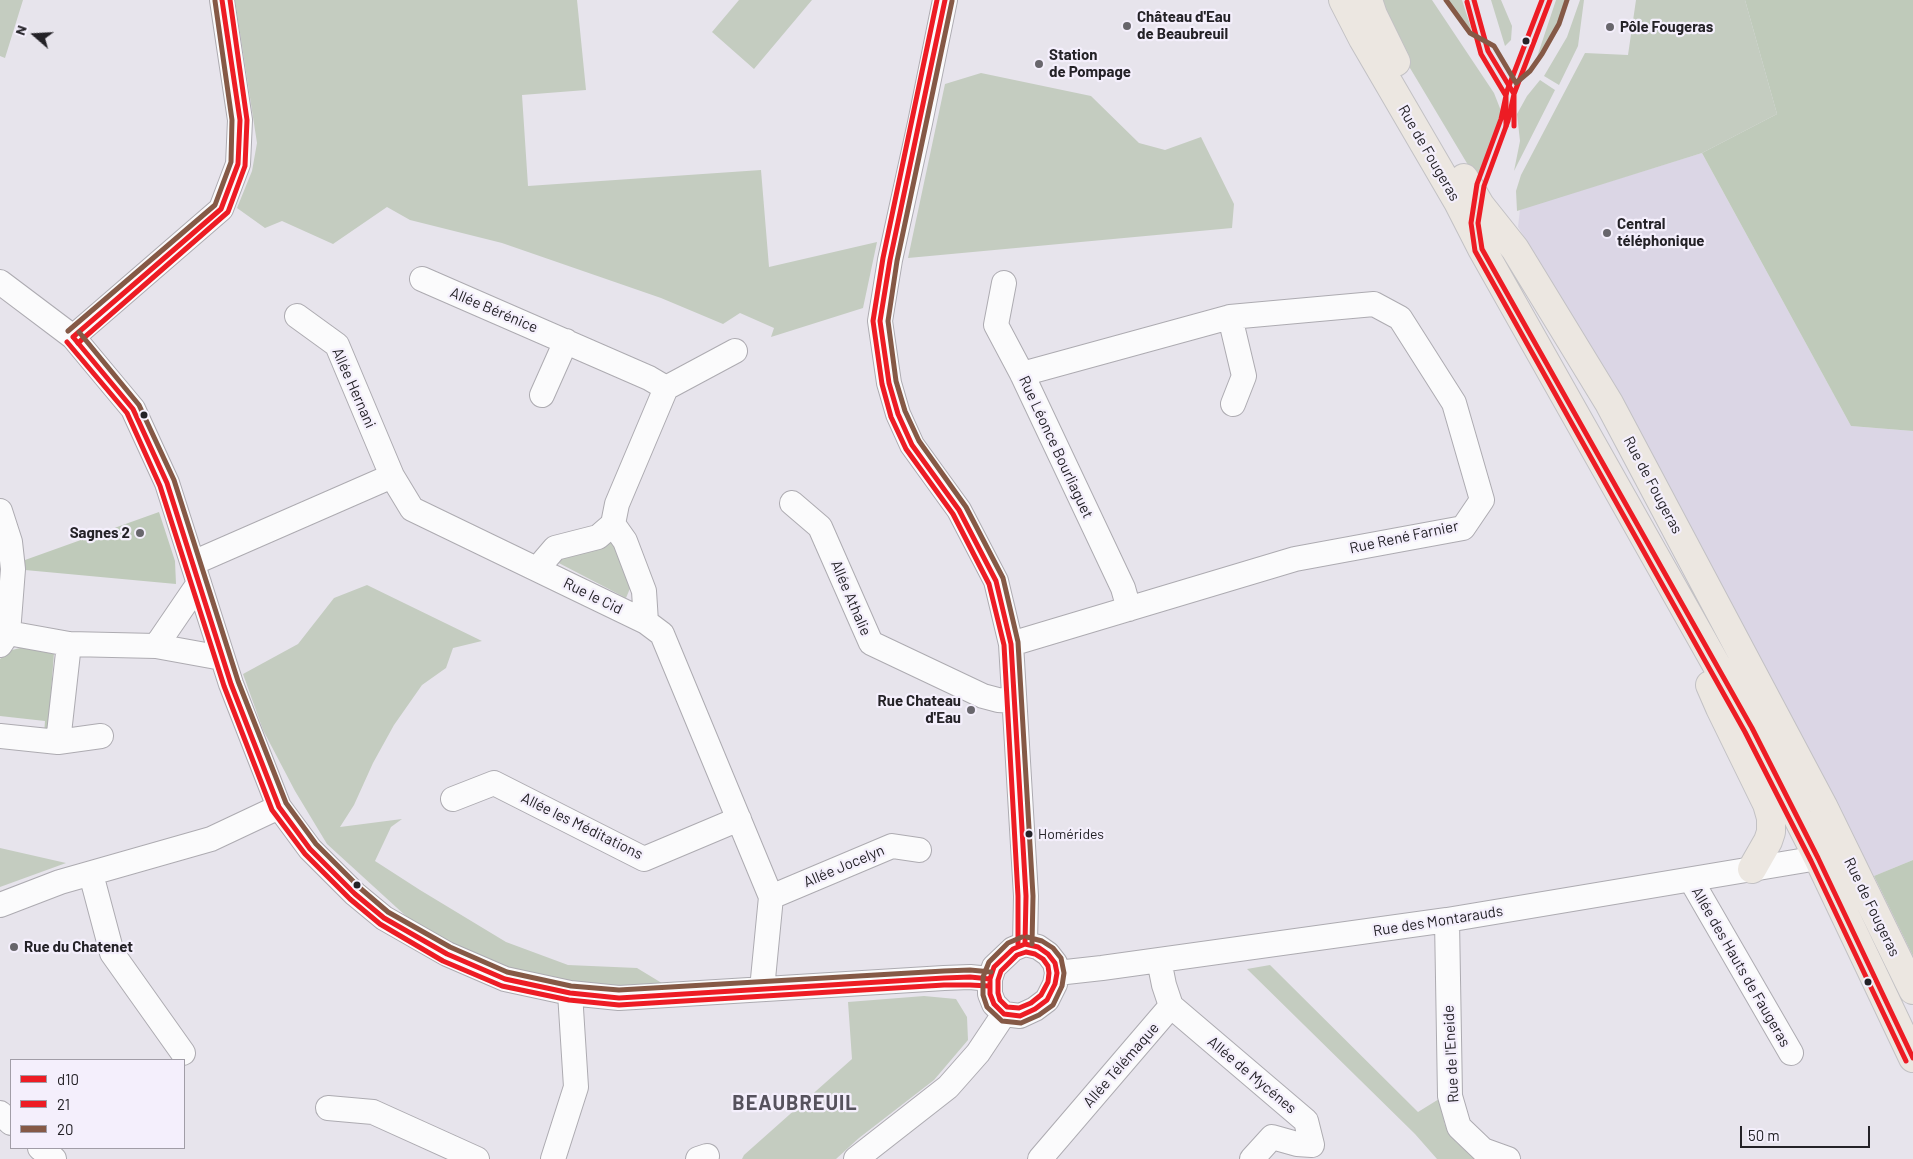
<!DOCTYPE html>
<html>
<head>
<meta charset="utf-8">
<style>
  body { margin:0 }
  #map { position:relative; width:1913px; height:1159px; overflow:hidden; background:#e7e4ec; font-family:Barlow,sans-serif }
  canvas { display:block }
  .legend { position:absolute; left:10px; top:1059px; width:175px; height:90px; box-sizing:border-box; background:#f4effc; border:1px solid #a19da7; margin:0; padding:6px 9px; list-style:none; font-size:15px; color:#242227 }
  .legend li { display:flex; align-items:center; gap:10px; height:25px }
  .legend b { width:25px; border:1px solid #a19da7 }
  .north { position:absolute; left:10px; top:10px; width:50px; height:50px; -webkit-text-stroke:4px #f4effc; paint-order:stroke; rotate:289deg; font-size:14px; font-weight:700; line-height:20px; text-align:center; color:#242227 }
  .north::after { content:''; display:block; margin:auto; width:18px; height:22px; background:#242227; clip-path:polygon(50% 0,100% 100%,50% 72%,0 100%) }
  .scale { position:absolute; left:1740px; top:1126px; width:130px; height:22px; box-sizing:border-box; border:2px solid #242227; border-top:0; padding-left:6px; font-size:15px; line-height:18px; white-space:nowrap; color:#242227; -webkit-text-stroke:4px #f4effc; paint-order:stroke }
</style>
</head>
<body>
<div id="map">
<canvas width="1913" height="1159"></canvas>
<ul class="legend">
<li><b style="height:6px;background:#ed1c24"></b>d10</li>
<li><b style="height:6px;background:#ed1c24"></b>21</li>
<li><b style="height:6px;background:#855946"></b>20</li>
</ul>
<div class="north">N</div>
<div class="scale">50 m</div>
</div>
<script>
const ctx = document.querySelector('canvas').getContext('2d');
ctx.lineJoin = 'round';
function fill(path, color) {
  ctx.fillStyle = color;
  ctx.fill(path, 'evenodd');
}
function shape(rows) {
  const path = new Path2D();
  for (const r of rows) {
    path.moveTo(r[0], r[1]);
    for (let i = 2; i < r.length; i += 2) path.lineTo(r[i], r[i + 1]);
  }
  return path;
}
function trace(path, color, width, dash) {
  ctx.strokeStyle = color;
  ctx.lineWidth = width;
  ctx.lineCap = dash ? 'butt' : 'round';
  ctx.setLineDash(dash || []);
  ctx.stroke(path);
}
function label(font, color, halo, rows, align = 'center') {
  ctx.font = font + ' Barlow,sans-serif';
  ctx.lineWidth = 4.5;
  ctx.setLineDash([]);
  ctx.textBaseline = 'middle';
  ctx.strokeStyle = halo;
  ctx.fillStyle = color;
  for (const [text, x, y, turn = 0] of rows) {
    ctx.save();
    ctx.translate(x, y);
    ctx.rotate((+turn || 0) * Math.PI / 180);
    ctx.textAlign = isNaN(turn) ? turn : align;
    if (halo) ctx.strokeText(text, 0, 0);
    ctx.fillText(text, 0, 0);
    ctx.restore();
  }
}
fill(shape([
  [1702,153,1851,426,1913,431,1913,860,1874,876,1635,422,1518,227,1520,209]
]), '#dbd6e5');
fill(shape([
  [0,0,23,0,5,58,0,56],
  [235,0,577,0,586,90,522,95,528,186,761,170,769,267,877,242,863,308,771,337,774,328,740,313,723,324,661,298,502,243,410,220,387,207,333,244,282,221,265,228,237,208,252,171,257,143],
  [739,0,812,0,754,69,712,32],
  [1382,0,1432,0,1494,93,1503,116,1480,181,1477,180,1407,63,1394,35],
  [1445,0,1462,0,1471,28,1470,31,1466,31,1464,29],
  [1491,0,1501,0,1512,26,1511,40,1505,46],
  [1556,0,1567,0,1564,12,1548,47,1538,63,1534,66],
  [1580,0,1584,0,1578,46,1559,85,1544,76,1567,37],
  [1636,0,1745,0,1777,114,1702,153,1517,211,1516,191,1521,175,1585,53,1628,55],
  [981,73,1091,96,1139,143,1165,150,1201,137,1234,204,1232,228,908,258,945,84],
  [1540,80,1555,90,1514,171,1520,141,1517,114,1527,96],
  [610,539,625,558,631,586,626,598,553,560],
  [367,585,482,641,453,648,446,668,422,685,394,725,373,763,354,805,340,827,402,819,391,827,375,861,420,890,506,942,568,965,637,968,670,988,587,987,510,970,419,928,327,844,295,791,263,730,243,674,298,644,334,598],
  [0,848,66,863,0,887],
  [1270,965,1418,1112,1439,1099,1445,1125,1456,1142,1478,1159,1437,1159,1415,1134,1247,969],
  [924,996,956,999,967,1017,968,1040,934,1080,859,1138,836,1159,742,1159,744,1155,852,1059,848,1002]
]), '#c4ccc0');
fill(shape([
  [1745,0,1913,0,1913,431,1851,426,1702,153,1777,114],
  [159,512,175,561,176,584,25,570,25,560],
  [28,646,54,653,48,732,44,735,45,721,0,716,0,659,12,650],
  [1913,860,1913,956,1874,876]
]), '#bfcaba');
const minor = shape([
  [945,0,920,123,890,260,880,321,889,383,898,414,912,445,959,510,996,581,1011,644,1026,896,1025,944],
  [422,279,649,378,666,388,617,504,613,524,625,541,644,591,646,622],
  [0,282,73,337,133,409,167,483,231,684,279,807,310,849,355,894,384,918,447,954,505,979,570,993,619,998,944,978,970,977,990,979],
  [1004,283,996,325,1022,374,1123,588,1129,609],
  [297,316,337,345,392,476],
  [1230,317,1244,376,1233,404],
  [73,337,221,209,238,164,240,120,222,0],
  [666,388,735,351],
  [542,395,566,341],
  [792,503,820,527,871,643,983,696,998,700,1014,701],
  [0,511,10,542,13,569,8,633,0,645],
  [193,563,392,476,412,509,646,622,662,634,771,897,762,989],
  [537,569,555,548,598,537,613,524],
  [8,633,69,644,156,646,222,658],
  [1011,644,1295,559,1463,528,1482,500,1454,403,1400,318,1374,304,1230,317,1022,374],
  [156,646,199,583],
  [0,736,58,742,101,736],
  [58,742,69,644],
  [453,799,494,783,644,859,739,819],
  [91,874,112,953,183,1053],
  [1691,880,1791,1053],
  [771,897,892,846,919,850],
  [0,905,60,882,211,839,279,807],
  [1447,920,1450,1096,1459,1127,1483,1150,1508,1159],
  [1025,944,1038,947,1048,954,1055,963,1057,973,1055,984,1047,1000,1035,1009,1020,1016,1004,1014,994,1004,990,994,990,979,994,967,1013,949,1025,944],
  [1057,973,1102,968,1447,920,1818,858],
  [1171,1006,1306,1121,1312,1145,1297,1144,1272,1137,1252,1159],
  [328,1108,373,1112,477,1159],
  [0,1113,11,1123],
  [40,1148,54,1159],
  [553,1159,576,1087,570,993],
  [698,1159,707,1156],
  [856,1159,948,1087,978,1053,1004,1014],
  [1040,1159,1171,1006,1164,985,1159,960]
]);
const major = shape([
  [1343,0,1363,39,1458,202,1482,249,1752,728,1818,858,1913,1058],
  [1368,0,1373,15,1396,62],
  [1464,178,1480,205,1515,249,1609,403,1823,806,1913,990],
  [1710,685,1720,708,1767,804,1771,818,1771,832,1768,841,1752,869]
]);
trace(minor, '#adabb1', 26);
trace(major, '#c2c1c4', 30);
trace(minor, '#fbfbfc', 24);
trace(major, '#ece7e1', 28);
trace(shape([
  [945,0,890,260,880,321,889,383,898,414,912,445,959,510,996,581,1011,644,1026,896,1025,944],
  [1474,0,1488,51,1514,94,1514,126],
  [1550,0,1514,94,1508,121,1484,186,1478,223,1482,249,1752,728,1818,858,1913,1058],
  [73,337,133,409,167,483,231,684,279,807,310,849,355,894,384,918,447,954,505,979,570,993,619,998,944,978,970,977,990,979],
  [73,337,221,209,238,164,240,120,222,0],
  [1025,944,1038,947,1048,954,1055,963,1057,973,1055,984,1047,1000,1035,1009,1020,1016,1004,1014,994,1004,990,994,990,979,994,967,1013,949,1025,944]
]), '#ed1c24', 5);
trace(shape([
  [937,0,883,258,873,321,882,384,891,417,906,449,953,514,989,584,1004,645,1018,896,1018,944],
  [1542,0,1507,91,1501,119,1477,184,1471,223,1475,251,1745,732,1811,861,1906,1061],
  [1467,2,1481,54,1506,96,1506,126],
  [67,342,127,413,160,486,224,686,272,810,305,854,350,899,380,924,443,961,502,986,569,1000,619,1005,944,985,970,985,989,986],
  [78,343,228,212,245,166,247,120,230,0],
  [1026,952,1035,954,1043,959,1048,966,1049,973,1048,982,1041,995,1031,1003,1019,1008,1007,1007,1000,1000,998,993,998,980,1001,971,1017,955,1026,952]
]), '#ed1c24', 5);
trace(shape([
  [1446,0,1470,33,1494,46,1516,83,1530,71,1542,54,1559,24,1567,0],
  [952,1,897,261,888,321,896,381,905,411,919,441,966,507,1003,578,1018,642,1033,896,1032,944],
  [68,331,215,205,231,162,232,120,215,1],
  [79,332,139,405,174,480,238,681,286,803,316,844,360,888,388,912,450,947,507,972,571,986,619,990,944,971,970,970,991,972],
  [1022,937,1008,943,989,962,983,977,983,995,987,1007,1002,1021,1021,1023,1039,1015,1053,1005,1062,986,1064,973,1061,958,1053,948,1042,941,1027,937]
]), '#855946', 5);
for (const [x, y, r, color] of [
  [1127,26,5,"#68666c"],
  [1610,27,5,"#68666c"],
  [1526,41,4.5,"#242227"],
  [1039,64,5,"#68666c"],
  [1607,233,5,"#68666c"],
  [144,415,4.5,"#242227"],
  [140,533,5,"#68666c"],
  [971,710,5,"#68666c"],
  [1029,834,4.5,"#242227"],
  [357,885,4.5,"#242227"],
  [14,947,5,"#68666c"],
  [1868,982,4.5,"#242227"]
]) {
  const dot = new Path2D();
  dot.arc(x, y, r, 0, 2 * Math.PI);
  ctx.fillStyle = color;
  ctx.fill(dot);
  trace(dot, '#f4effc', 2);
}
label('14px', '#242227', '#f4effc', [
  ["Homérides",1038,834]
], 'left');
label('bold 15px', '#242227', '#f4effc', [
  ["Château d'Eau",1137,17],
  ["de Beaubreuil",1137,34],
  ["Pôle Fougeras",1620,27],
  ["Station",1049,55],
  ["de Pompage",1049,72],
  ["Central",1617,224],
  ["téléphonique",1617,241],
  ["Sagnes 2",130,533,"right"],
  ["Rue Chateau",961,701,"right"],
  ["d'Eau",961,718,"right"],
  ["Rue du Chatenet",24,947]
], 'left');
label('15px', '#242227', '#f4effc', [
  ["Rue de Fougeras",1429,153,60],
  ["Allée Bérénice",494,310,23],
  ["Allée Hernani",354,388,66],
  ["Rue Léonce Bourliaguet",1056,447,65],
  ["Rue de Fougeras",1653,485,62],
  ["Rue René Farnier",1404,537,-12],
  ["Rue le Cid",593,596,26],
  ["Allée Athalie",851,598,67],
  ["Allée les Méditations",582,826,26],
  ["Allée Jocelyn",844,866,-23],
  ["Rue de Fougeras",1872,907,64],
  ["Rue des Montarauds",1438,921,-9],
  ["Allée des Hauts de Faugeras",1741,967,60],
  ["Rue de l'Eneide",1451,1054,-93],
  ["Allée Télémaque",1121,1065,-49],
  ["Allée de Mycénes",1252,1075,40]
]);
ctx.letterSpacing = '1px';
label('bold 20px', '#56525d', '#f4effc', [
  ["BEAUBREUIL",795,1103]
]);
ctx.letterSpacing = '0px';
</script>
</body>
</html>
